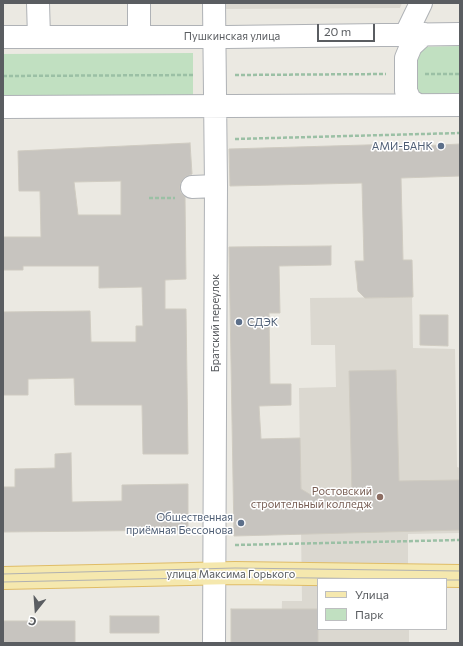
<!DOCTYPE html>
<html>
<head>
<meta charset="utf-8">
<style>
  body { margin:0 }
  #map { position:relative; width:463px; height:646px; overflow:hidden; background:#ebe9e2; font-family:Commissioner,sans-serif }
  canvas { display:block }
  .frame { position:absolute; inset:0; border:4px solid #5a5d61; pointer-events:none }
  .legend { position:absolute; left:317px; top:578px; width:130px; height:52px; box-sizing:border-box; background:#fff; border:1px solid #bdbec0; margin:0; padding:5px 7px; list-style:none; font-size:12px; color:#5a5d61 }
  .legend li { display:flex; align-items:center; gap:8px; height:20px }
  .legend b { width:20px; border:1px solid #bdbec0 }
  .north { position:absolute; left:16px; top:590px; width:40px; height:40px; -webkit-text-stroke:3px #fff; paint-order:stroke; rotate:197deg; font-size:11px; font-weight:700; line-height:16px; text-align:center; color:#5a5d61 }
  .north::after { content:''; display:block; margin:auto; width:14px; height:18px; background:#5a5d61; clip-path:polygon(50% 0,100% 100%,50% 72%,0 100%) }
  .scale { position:absolute; left:317px; top:24px; width:58px; height:18px; box-sizing:border-box; border:2px solid #5a5d61; border-top:0; padding-left:5px; font-size:12px; line-height:14px; white-space:nowrap; color:#5a5d61; -webkit-text-stroke:3px #fff; paint-order:stroke }
</style>
</head>
<body>
<div id="map">
<canvas width="463" height="646"></canvas>
<div class="frame"></div>
<ul class="legend">
<li><b style="height:5px;background:#f5e8ae"></b>Улица</li>
<li><b style="height:11px;background:#c1e0c1"></b>Парк</li>
</ul>
<div class="north">С</div>
<div class="scale">20 m</div>
</div>
<script>
const ctx = document.querySelector('canvas').getContext('2d');
ctx.lineJoin = 'round';
function fill(path, color) {
  ctx.fillStyle = color;
  ctx.fill(path, 'evenodd');
}
function shape(rows) {
  const path = new Path2D();
  for (const r of rows) {
    path.moveTo(r[0], r[1]);
    for (let i = 2; i < r.length; i += 2) path.lineTo(r[i], r[i + 1]);
  }
  return path;
}
function trace(path, color, width, dash) {
  ctx.strokeStyle = color;
  ctx.lineWidth = width;
  ctx.lineCap = dash ? 'butt' : 'round';
  ctx.setLineDash(dash || []);
  ctx.stroke(path);
}
function label(font, color, halo, rows, align = 'center') {
  ctx.font = font + ' Commissioner,sans-serif';
  ctx.lineWidth = 3;
  ctx.setLineDash([]);
  ctx.textBaseline = 'middle';
  ctx.strokeStyle = halo;
  ctx.fillStyle = color;
  for (const [text, x, y, turn = 0] of rows) {
    ctx.save();
    ctx.translate(x, y);
    ctx.rotate((+turn || 0) * Math.PI / 180);
    ctx.textAlign = isNaN(turn) ? turn : align;
    if (halo) ctx.strokeText(text, 0, 0);
    ctx.fillText(text, 0, 0);
    ctx.restore();
  }
}
fill(shape([
  [224,3,402,3,400,8,224,9],
  [412,297,413,348,455,349,457,467,460,468,460,533,408,534,408,579,318,579,318,629,409,629,409,643,281,643,282,601,302,601,299,388,336,387,335,345,311,345,310,298]
]), '#dbd8d0');
fill(shape([
  [460,46,460,101,416,101,415,47],
  [193,53,193,95,3,96,3,54]
]), '#c1e0c1');
const building = shape([
  [190,143,192,174,185,177,181,182,180,187,181,193,185,197,186,279,165,280,165,309,186,309,188,454,143,454,142,405,75,405,74,378,28,379,28,395,3,395,3,312,90,311,91,342,136,342,136,326,143,326,142,287,99,288,99,266,23,266,23,270,3,270,3,237,41,237,40,191,19,191,18,151,190,143],
  [121,181,121,215,78,215,74,182,121,181],
  [399,144,399,147,460,144,460,176,401,178,403,260,412,260,413,297,365,298,358,291,355,261,364,261,362,183,230,186,229,149,399,144],
  [331,246,331,265,279,266,280,313,269,313,270,384,291,384,291,405,259,406,261,439,300,438,301,489,311,495,352,494,349,371,396,370,399,481,460,480,460,530,234,536,229,247,331,246],
  [420,315,448,315,448,346,420,345,420,315],
  [71,453,72,502,122,501,122,485,188,484,188,530,3,532,3,487,15,487,15,469,55,468,55,454,71,453],
  [231,609,318,609,318,643,231,643,231,609],
  [110,616,159,616,159,633,110,633,110,616],
  [3,621,75,621,75,643,3,643,3,621]
]);
fill(building, '#c7c4bf');
trace(building, '#cfcbc1', 1);
const minor = shape([
  [38,3,39,37],
  [139,3,139,36],
  [214,3,216,186,214,643],
  [406,34,421,3],
  [3,37,227,37,460,34],
  [418,105,410,100,406,91,406,58,411,46,424,34],
  [3,107,460,105],
  [192,187,216,186]
]);
const major = shape([
  [3,578,235,573,460,576]
]);
trace(minor, '#afb2b6', 24);
trace(major, '#dfbc67', 24);
trace(shape([
  [425,74,460,74],
  [235,75,386,74],
  [3,76,194,75],
  [235,139,460,133],
  [149,198,175,198],
  [235,545,460,540]
]), '#9bc0a5', 2.5, [4, 2]);
trace(minor, '#fff', 22);
trace(major, '#f5e8ae', 22);
trace(shape([
  [3,574,235,568,460,571],
  [446,580,460,580],
  [3,582,236,577,394,579]
]), '#b0b1b1', 1);
for (const [x, y, r, color] of [
  [441,146,4,"#5c6f8a"],
  [239,322,4,"#5c6f8a"],
  [380,497,4,"#8d6e63"],
  [241,523,4,"#5c6f8a"]
]) {
  const dot = new Path2D();
  dot.arc(x, y, r, 0, 2 * Math.PI);
  ctx.fillStyle = color;
  ctx.fill(dot);
  trace(dot, '#fff', 1.5);
}
label('11px', '#5a5d61', '#fff', [
  ["Пушкинская улица",232,36],
  ["Братский переулок",215,323,-90],
  ["улица Максима Горького",231,574]
]);
label('11px', '#4e5e75', '#fff', [
  ["АМИ-БАНК",433,146],
  ["СДЭК",247,322,"left"],
  ["Обшественная",233,517],
  ["приёмная Бессонова",233,530]
], 'right');
label('11px', '#785e54', '#fff', [
  ["Ростовский",372,491],
  ["строительный колледж",372,504]
], 'right');
</script>
</body>
</html>
